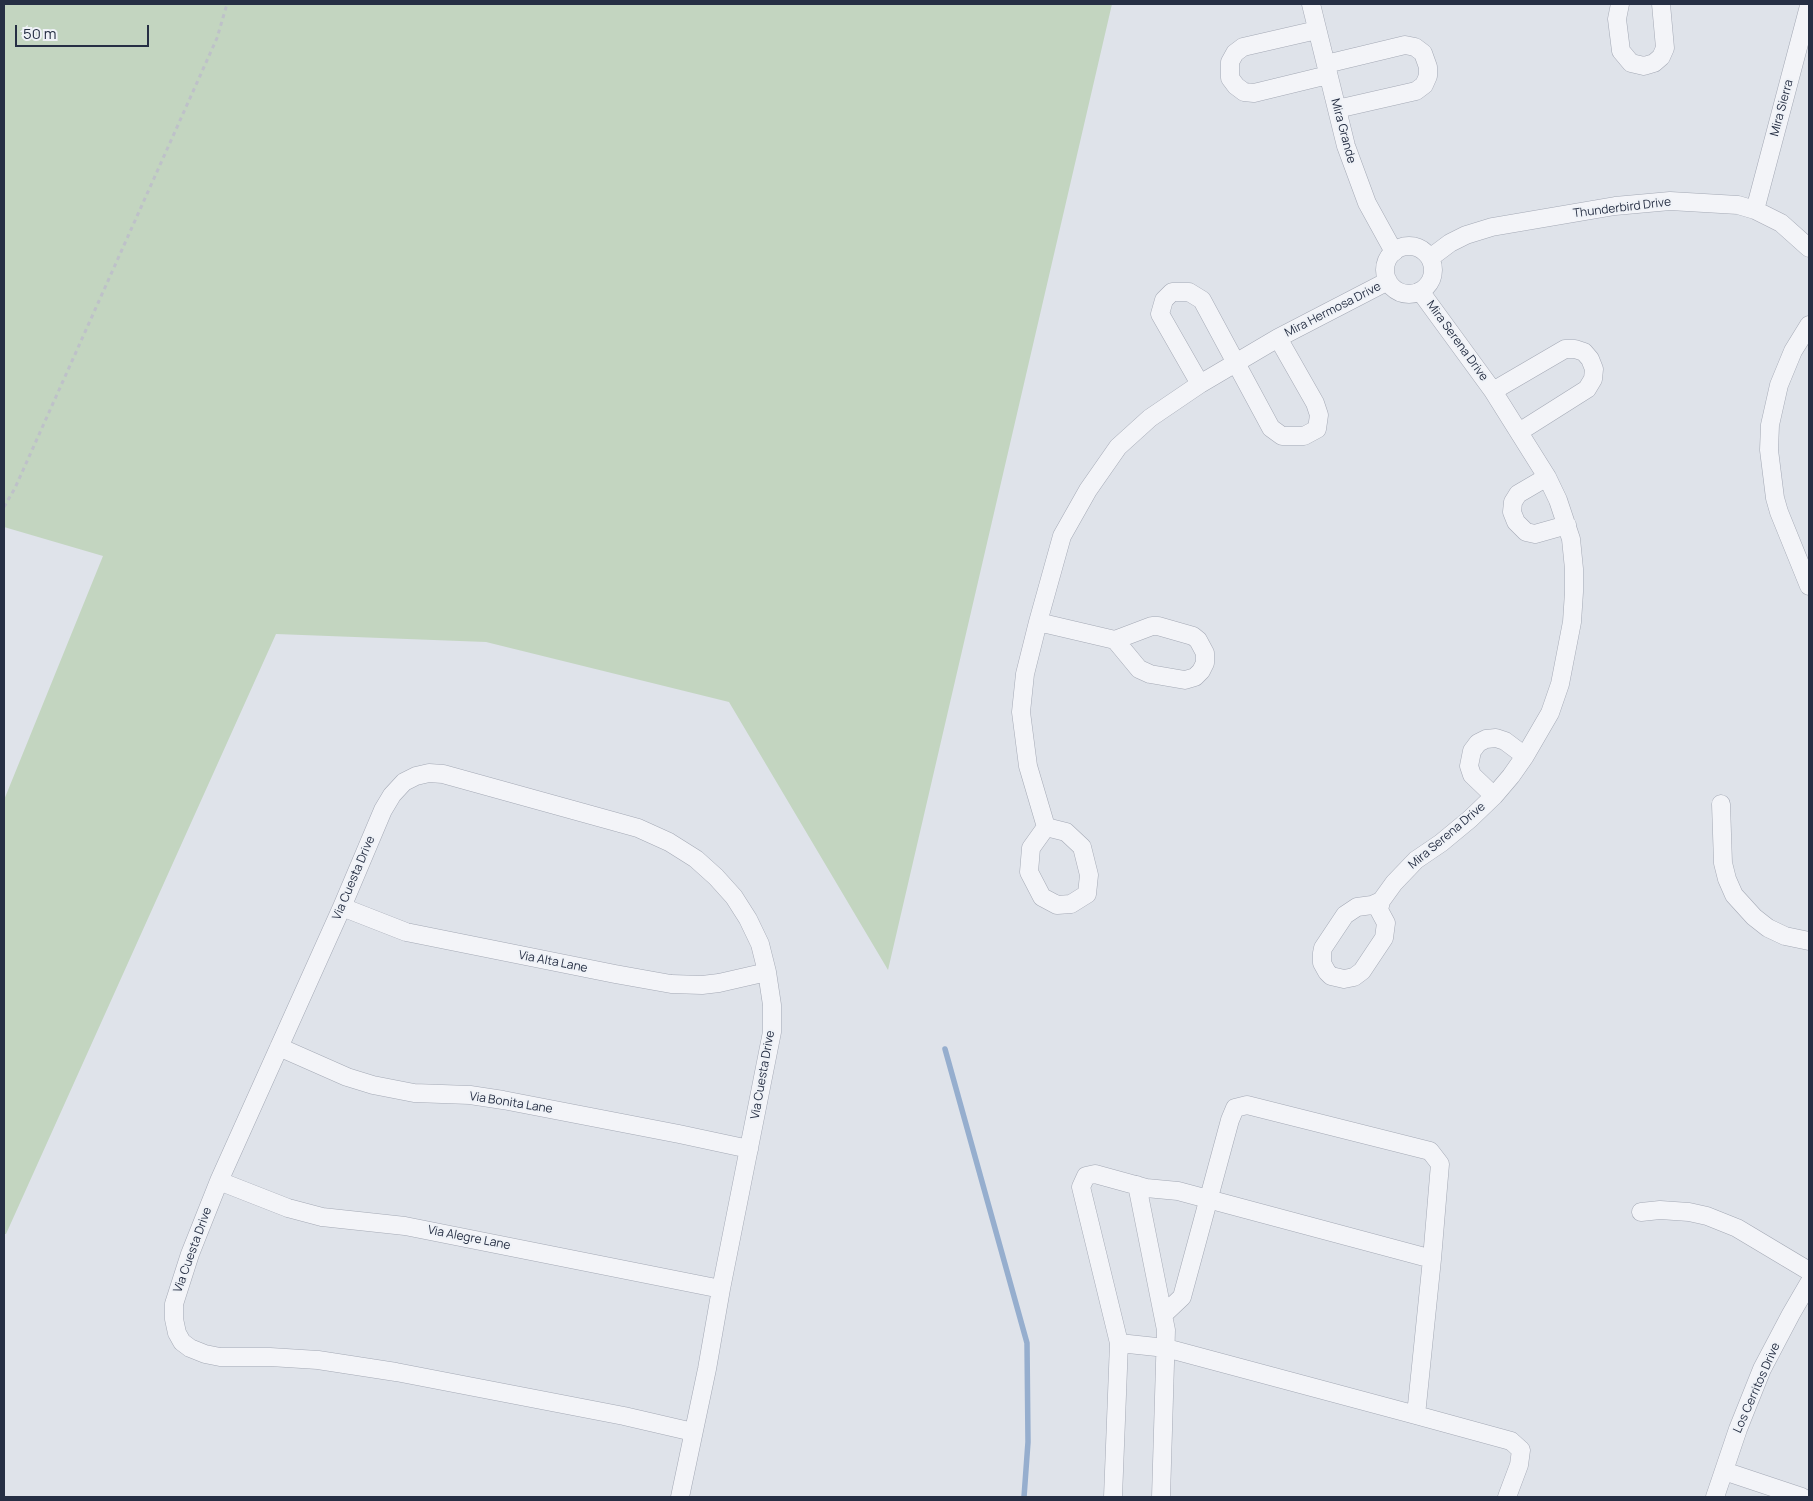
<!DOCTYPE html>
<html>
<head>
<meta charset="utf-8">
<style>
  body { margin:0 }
  #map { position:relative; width:1813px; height:1501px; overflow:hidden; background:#dfe3ea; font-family:Manrope,sans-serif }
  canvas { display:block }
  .frame { position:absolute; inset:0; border:5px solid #262f44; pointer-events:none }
  .scale { position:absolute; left:15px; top:25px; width:134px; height:22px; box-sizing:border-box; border:2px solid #262f44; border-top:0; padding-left:6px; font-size:15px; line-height:18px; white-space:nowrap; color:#262f44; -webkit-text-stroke:4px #eff2f7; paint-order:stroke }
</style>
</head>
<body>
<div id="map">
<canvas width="1813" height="1501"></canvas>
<div class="frame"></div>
<div class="scale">50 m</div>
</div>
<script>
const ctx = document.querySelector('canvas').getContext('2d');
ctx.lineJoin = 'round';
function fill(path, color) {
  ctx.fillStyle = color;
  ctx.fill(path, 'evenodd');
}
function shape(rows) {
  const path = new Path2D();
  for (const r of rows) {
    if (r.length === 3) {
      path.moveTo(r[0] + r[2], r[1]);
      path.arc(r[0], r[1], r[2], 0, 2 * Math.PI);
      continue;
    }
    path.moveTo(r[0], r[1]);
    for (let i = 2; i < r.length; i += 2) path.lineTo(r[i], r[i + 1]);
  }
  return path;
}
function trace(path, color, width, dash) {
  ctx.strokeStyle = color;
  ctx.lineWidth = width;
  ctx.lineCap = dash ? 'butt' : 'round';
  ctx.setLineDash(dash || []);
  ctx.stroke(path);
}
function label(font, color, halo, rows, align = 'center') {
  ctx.font = font + ' Manrope,sans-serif';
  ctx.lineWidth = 4;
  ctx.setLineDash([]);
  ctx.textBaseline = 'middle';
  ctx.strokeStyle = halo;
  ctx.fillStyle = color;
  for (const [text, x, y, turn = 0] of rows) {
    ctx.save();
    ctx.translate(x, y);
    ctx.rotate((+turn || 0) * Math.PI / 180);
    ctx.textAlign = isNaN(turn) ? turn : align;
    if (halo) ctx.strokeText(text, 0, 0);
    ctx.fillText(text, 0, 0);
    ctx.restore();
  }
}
fill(shape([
  [4,4,1112,4,888,970,729,702,486,642,276,634,6,1234,4,1234,4,800,103,556,4,527]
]), '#c3d5c0');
trace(shape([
  [945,1049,1027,1343,1028,1442,1024,1497]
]), '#96aece', 5.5);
const minor = shape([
  [1311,4,1346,146,1367,203,1394,252],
  [1620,4,1617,19,1621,51,1631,63,1644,66,1654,63,1661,57,1665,48,1661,4],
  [1317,30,1243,47,1235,53,1230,62,1230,78,1236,86,1244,92,1254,93,1328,75],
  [1326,64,1405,45,1415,47,1423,53,1428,67,1428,76,1424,85,1416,91,1337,109],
  [1755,210,1809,6],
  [1409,270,24],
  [1430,258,1450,243,1466,235,1492,227,1615,206,1670,201,1738,205,1755,210,1781,223,1809,248],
  [1809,325,1793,351,1779,385,1770,425,1769,450,1775,498,1779,512,1809,586],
  [1200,384,1160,314,1164,300,1172,292,1189,292,1202,300,1271,428,1282,436,1304,436,1317,429,1319,415,1315,403,1278,338],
  [1493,391,1565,349,1575,349,1584,352,1590,359,1594,369,1593,379,1587,389,1519,432],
  [1547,477,1518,494,1513,502,1512,512,1516,522,1526,532,1535,534,1567,525],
  [1038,622,1115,640],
  [1152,626,1158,626,1193,636,1198,640,1205,653,1205,663,1201,671,1195,677,1185,680,1150,674,1139,669,1115,640,1152,626],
  [1494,796,1472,775,1469,766,1472,751,1478,743,1486,739,1496,738,1505,741,1525,756],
  [1721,804,1723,863,1727,879,1734,895,1754,917,1768,928,1785,936,1809,941],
  [1046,827,1028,766,1021,712,1025,674,1038,622,1062,536,1088,490,1118,447,1150,418,1200,384,1278,338,1388,281],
  [1046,827,1066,832,1082,847,1089,875,1087,894,1071,904,1057,905,1042,897,1029,872,1031,848,1046,827],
  [1381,901,1372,905,1357,907,1345,915,1323,948,1322,953,1322,963,1327,972,1331,976,1344,979,1354,977,1362,971,1384,938,1386,923,1379,910,1381,901,1394,883,1416,860,1441,843,1470,819,1494,796,1511,776,1525,756,1550,713,1560,684,1572,622,1574,592,1574,569,1571,539,1558,500,1547,477,1493,391,1420,291],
  [342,907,406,932,615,974,671,984,702,985,719,983,767,972],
  [279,1047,347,1077,373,1085,414,1093,470,1095,503,1100,679,1134,749,1149],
  [219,1181,288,1208,322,1217,405,1226,721,1289],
  [1137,1185,1166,1330,1161,1497],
  [1641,1212,1660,1210,1689,1212,1707,1216,1737,1228,1809,1271],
  [1163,1315,1182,1297,1230,1120,1235,1108,1247,1105,1430,1151,1440,1164,1432,1259],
  [1119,1343,1166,1348,1416,1415],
  [1724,1471,1802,1497],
  [680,1497,707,1369,721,1289,772,1032,772,1005,767,972,760,944,748,919,734,897,716,877,696,859,669,842,638,828,443,774,429,773,416,776,404,782,392,795,383,810,342,907,219,1181,190,1254,174,1304,174,1319,177,1333,182,1342,190,1348,205,1354,220,1357,270,1357,318,1360,396,1372,624,1416,693,1432],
  [1113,1497,1119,1343,1081,1187,1086,1176,1095,1174,1146,1188,1178,1191,1432,1259,1416,1415,1511,1441,1521,1450,1519,1465,1507,1497],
  [1715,1497,1738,1429,1762,1369,1791,1314,1809,1283]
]);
trace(minor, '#a4a9b5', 19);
trace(shape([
  [4,507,15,488,217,38,227,4]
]), '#bec1c9', 3, [4, 4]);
trace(minor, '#f3f4f8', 18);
label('12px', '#262f44', '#eff2f7', [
  ["Mira Sierra",1782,108,-75],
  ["Mira Grande",1343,131,75],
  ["Thunderbird Drive",1622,208,-7],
  ["Mira Hermosa Drive",1333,310,-27],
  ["Mira Serena Drive",1457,341,54],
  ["Mira Serena Drive",1447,836,-40],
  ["Via Cuesta Drive",354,878,-67],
  ["Via Alta Lane",553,962,11],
  ["Via Cuesta Drive",763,1075,-80],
  ["Via Bonita Lane",511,1103,9],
  ["Via Alegre Lane",469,1238,11],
  ["Via Cuesta Drive",193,1250,-70],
  ["Los Cerritos Drive",1757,1388,-66]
]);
</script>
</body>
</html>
